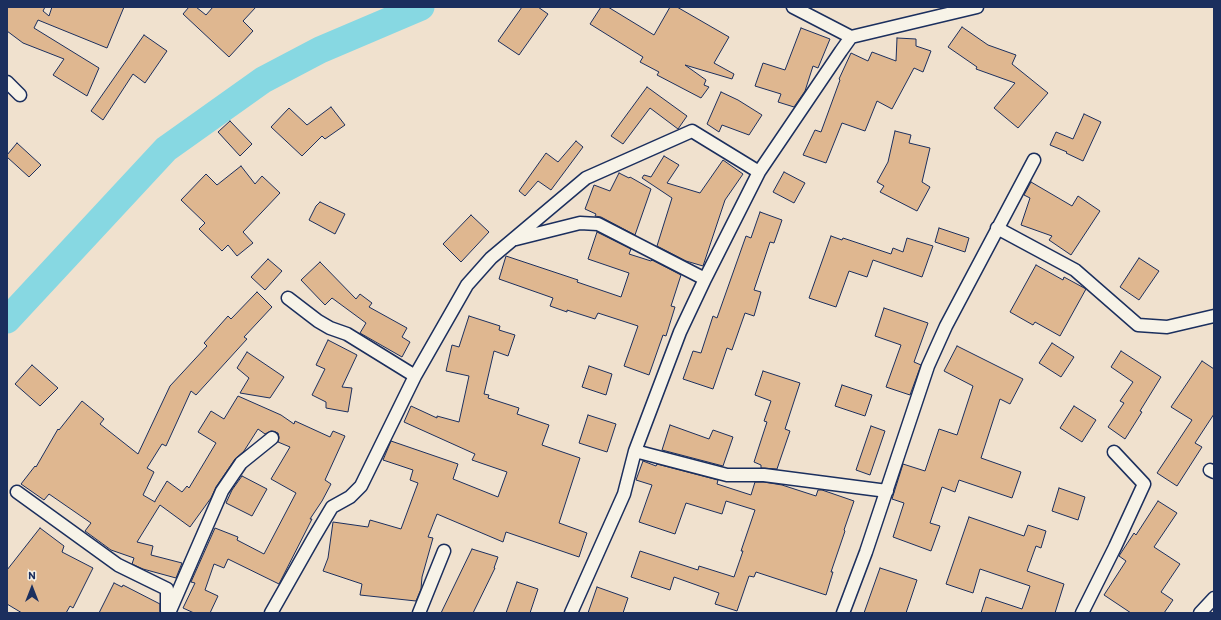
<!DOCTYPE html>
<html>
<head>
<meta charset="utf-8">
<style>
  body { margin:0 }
  #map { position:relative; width:1221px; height:620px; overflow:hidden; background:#f0e1ce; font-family:Itim,sans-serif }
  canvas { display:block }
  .frame { position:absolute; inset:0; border:8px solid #1b2f5e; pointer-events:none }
  .north { position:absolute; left:12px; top:568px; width:40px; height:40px; -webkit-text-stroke:3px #f7f3e8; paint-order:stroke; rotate:0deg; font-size:11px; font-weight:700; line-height:16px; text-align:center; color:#1b2f5e }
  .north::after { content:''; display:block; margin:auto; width:14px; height:18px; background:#1b2f5e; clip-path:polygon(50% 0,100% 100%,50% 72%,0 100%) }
</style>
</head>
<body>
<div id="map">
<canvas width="1221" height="620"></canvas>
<div class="frame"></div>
<div class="north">N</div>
</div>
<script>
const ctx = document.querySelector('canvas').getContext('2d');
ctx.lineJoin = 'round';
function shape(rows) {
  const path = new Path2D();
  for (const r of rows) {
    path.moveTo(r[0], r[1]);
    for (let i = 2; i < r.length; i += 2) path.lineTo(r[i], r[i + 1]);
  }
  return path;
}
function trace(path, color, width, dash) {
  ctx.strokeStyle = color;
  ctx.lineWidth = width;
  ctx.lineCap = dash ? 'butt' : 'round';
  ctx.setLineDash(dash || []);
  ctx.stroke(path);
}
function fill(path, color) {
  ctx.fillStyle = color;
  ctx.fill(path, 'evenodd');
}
trace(shape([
  [7,320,166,149,263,80,320,50,421,7]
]), '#87d8e2', 27);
const building = shape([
  [7,7,45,7,43,11,49,16,52,7,124,7,107,48,38,20,34,28,99,68,87,96,53,75,64,59,23,43,7,31,7,7],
  [189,7,196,7,206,15,213,7,256,7,243,21,253,31,229,57,183,14,189,7],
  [522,7,538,7,548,14,519,55,498,41,522,7],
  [601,7,608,7,654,35,670,7,677,7,729,37,714,63,734,74,732,79,685,65,706,80,704,85,709,87,701,98,657,75,659,72,640,62,643,57,590,24,601,7],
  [962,27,988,45,1016,55,1012,64,1048,93,1018,128,994,108,1015,83,976,69,977,67,948,47,962,27],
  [801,28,830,39,818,68,813,66,805,91,794,107,778,102,781,94,755,86,763,63,785,70,801,28],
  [144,35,167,51,145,83,133,74,103,120,91,111,144,35],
  [897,38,916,39,916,46,931,51,923,72,914,68,892,109,877,101,865,131,842,123,826,163,803,155,815,130,821,132,840,80,839,79,851,53,868,61,872,52,896,61,897,38],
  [647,87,687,116,678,129,650,108,623,144,611,136,647,87],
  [721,92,738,100,762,115,749,135,722,125,719,132,707,124,721,92],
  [331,107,345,125,325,139,322,136,302,156,271,127,289,108,307,125,331,107],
  [1084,114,1101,122,1083,161,1066,153,1067,152,1050,145,1056,132,1073,139,1084,114],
  [230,121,252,144,240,156,218,132,230,121],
  [895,131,911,135,909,143,930,148,922,182,930,187,917,211,880,192,884,186,877,182,888,162,895,131],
  [576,141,583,147,551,190,538,181,525,196,519,191,546,153,558,162,576,141],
  [17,143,41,165,29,177,7,157,7,155,17,143],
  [664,156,679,165,667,183,700,193,723,160,743,174,725,200,703,266,686,261,657,246,672,198,642,178,644,175,651,177,664,156],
  [241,166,255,184,262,176,280,193,243,232,253,243,237,256,228,245,222,251,199,229,205,223,181,200,206,174,217,185,241,166],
  [784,172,805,183,794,203,773,192,784,172],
  [619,173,629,178,630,177,651,189,635,235,601,217,595,216,596,214,585,209,594,185,610,191,619,173],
  [1031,182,1072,206,1078,196,1100,211,1071,255,1049,240,1052,236,1021,225,1030,198,1024,195,1031,182],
  [320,202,345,214,335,234,309,220,316,206,320,202],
  [760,212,782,220,774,243,770,242,754,290,761,292,754,316,745,313,732,350,727,348,713,389,683,379,693,351,701,353,713,316,717,318,746,236,751,238,760,212],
  [471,215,489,232,461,262,443,244,471,215],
  [939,228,969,238,965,252,935,242,939,228],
  [597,232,631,249,629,254,651,261,652,260,681,275,671,306,675,307,666,336,663,335,649,375,624,366,638,326,598,313,595,319,567,310,567,312,550,306,553,298,499,279,506,256,578,280,577,282,621,297,629,273,588,259,597,232],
  [831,236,842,240,843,238,891,254,893,248,903,252,907,238,933,246,922,277,873,260,867,277,849,271,836,307,809,298,831,236],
  [1139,258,1159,271,1139,300,1120,287,1139,258],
  [268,259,282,271,265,290,251,277,268,259],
  [320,262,356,299,360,294,372,303,369,307,407,328,402,337,410,342,402,357,360,333,366,323,332,298,325,305,301,280,320,262],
  [1036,265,1063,280,1064,277,1086,289,1060,336,1035,322,1033,325,1010,312,1036,265],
  [257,292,272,307,244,337,247,339,196,395,191,391,166,446,162,444,147,468,154,472,143,495,155,502,155,501,167,481,182,492,187,486,189,488,216,443,198,432,211,411,224,419,238,396,281,415,294,424,295,421,330,437,333,431,345,436,325,480,331,484,322,501,310,519,312,519,279,584,228,559,224,568,214,564,205,590,218,596,210,613,194,613,183,608,195,583,191,582,215,528,238,537,237,540,264,554,296,493,271,479,290,447,278,442,279,437,278,433,271,431,265,434,258,429,244,451,235,459,216,487,211,498,190,527,160,505,137,542,153,546,151,555,182,563,176,578,143,569,132,564,134,558,111,550,85,531,91,523,49,494,44,500,21,484,35,466,36,467,58,429,59,430,82,401,104,419,100,424,138,454,170,386,207,346,204,343,228,316,231,319,257,292],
  [884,308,928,323,914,362,921,365,910,395,886,387,901,345,875,336,884,308],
  [469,316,500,326,499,330,515,335,508,356,494,351,484,394,489,395,488,398,519,408,517,414,549,425,542,445,580,458,559,523,587,533,579,557,506,532,503,542,437,514,428,537,433,538,422,577,421,589,416,601,360,595,362,584,323,571,328,558,333,522,368,527,370,520,401,529,418,483,410,480,413,470,383,460,391,441,458,464,453,479,498,497,507,472,472,460,475,454,404,422,411,406,437,418,437,416,459,422,469,376,446,371,452,345,459,347,469,316],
  [328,340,357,355,342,387,352,388,348,412,326,408,326,402,312,395,325,369,316,365,328,340],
  [1052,343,1074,357,1061,377,1039,363,1052,343],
  [957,346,1023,379,1010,404,1000,399,981,458,1021,472,1012,498,959,480,955,492,942,487,930,523,940,526,931,551,893,537,904,503,892,499,903,464,925,471,939,429,957,435,973,386,944,371,957,346],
  [1121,351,1161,377,1140,411,1142,412,1125,439,1108,427,1124,403,1120,401,1133,382,1111,367,1121,351],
  [247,352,284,377,270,398,240,393,249,378,237,368,247,352],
  [1202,361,1214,369,1214,414,1195,443,1202,447,1177,486,1157,473,1192,420,1171,407,1202,361],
  [32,365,58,388,40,406,15,384,32,365],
  [589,366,612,374,606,395,582,387,589,366],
  [763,371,800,383,785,429,790,431,777,469,761,468,761,465,754,462,767,422,764,421,771,401,755,395,763,371],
  [842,385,872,395,865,416,835,406,842,385],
  [1074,406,1096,420,1082,442,1060,428,1074,406],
  [588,415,616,424,607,452,579,443,588,415],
  [670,425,709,439,713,430,733,437,723,466,662,450,670,425],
  [871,426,885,431,870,475,856,470,871,426],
  [643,461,656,466,657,464,718,480,717,484,751,495,755,482,764,482,782,485,816,496,818,490,822,490,854,501,844,530,845,531,831,572,833,572,826,595,756,572,754,577,749,576,737,611,715,604,719,593,674,577,670,590,631,577,640,551,698,570,699,566,734,577,743,551,741,551,755,510,726,501,722,514,686,503,675,534,639,522,652,485,636,480,643,461],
  [242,476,267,489,252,516,226,503,232,490,242,476],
  [1059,488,1085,497,1078,520,1052,511,1059,488],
  [1158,501,1177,513,1154,547,1180,564,1161,592,1173,600,1164,613,1131,613,1104,595,1126,561,1119,556,1134,533,1136,535,1158,501],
  [969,517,1024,536,1028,525,1046,531,1041,548,1036,546,1027,571,1064,584,1055,613,981,613,986,597,1022,609,1030,586,980,569,973,593,946,584,969,517],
  [40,528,64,546,62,552,93,568,73,608,70,606,66,613,22,613,7,604,7,570,40,528],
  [472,549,498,557,494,568,495,568,473,613,441,613,472,549],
  [880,568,917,580,906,613,864,613,880,568],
  [517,582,538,589,530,613,506,613,517,582],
  [114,583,122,587,123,585,160,604,160,613,99,613,114,583],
  [597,587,628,598,623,613,588,613,597,587]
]);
fill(building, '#dfb790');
trace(building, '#1b2f5e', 1);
const minor = shape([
  [793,7,851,37],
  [7,82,20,95],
  [997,228,1075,270,1138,325,1167,327,1214,316],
  [516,239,580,223,598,224,705,279],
  [288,298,318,321,330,328,347,334,415,376],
  [635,451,727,475,764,475,887,491],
  [1210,470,1214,472],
  [17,492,118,565,167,589,167,611],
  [169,613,222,491,241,463,272,438],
  [271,613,313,539,332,507,350,497,361,486,415,376,467,285,491,258,586,178,692,131,759,172],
  [419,613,444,551],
  [571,613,624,494,635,451,680,332,705,279,759,172,841,51,851,37,977,7],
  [843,613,866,552,928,366,946,326,1034,160],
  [1082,613,1115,547,1144,484,1114,452],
  [1200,613,1214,598]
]);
trace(minor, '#1b2f5e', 15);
trace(minor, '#f7f3e8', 12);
</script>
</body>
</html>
